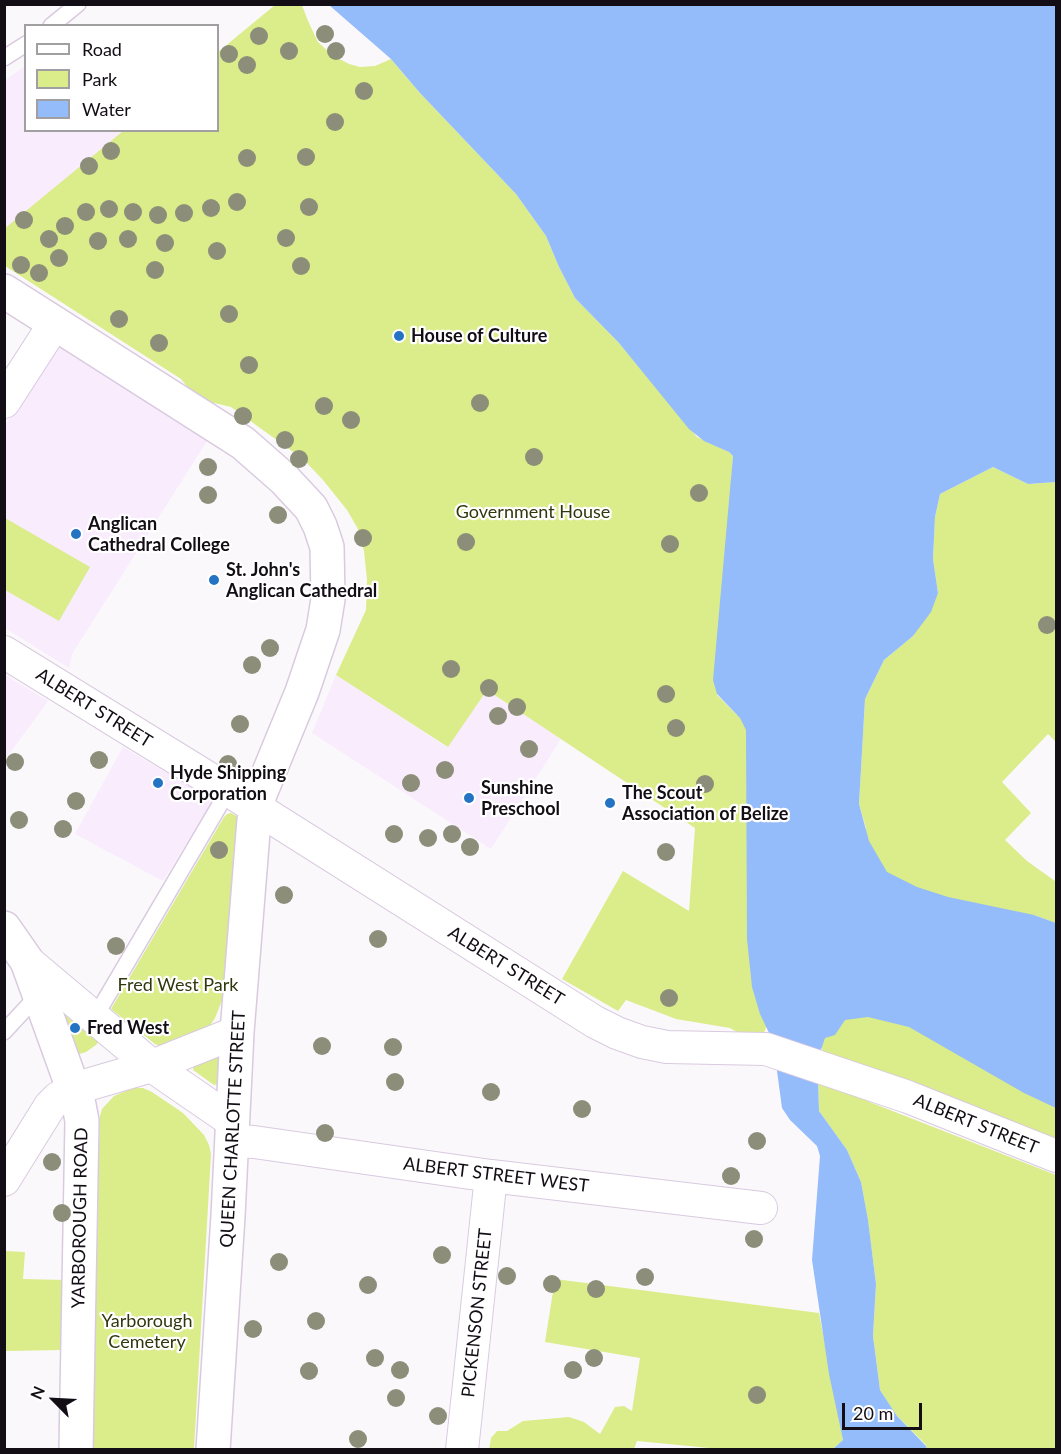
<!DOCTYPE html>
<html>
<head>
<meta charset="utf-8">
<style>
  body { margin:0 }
  #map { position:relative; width:1061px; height:1454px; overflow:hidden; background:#fbf8fc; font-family:Lato,sans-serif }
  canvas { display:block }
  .frame { position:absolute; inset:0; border:6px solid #130e15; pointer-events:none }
  .legend { position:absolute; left:24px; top:24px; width:195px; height:108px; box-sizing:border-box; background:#fff; border:2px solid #a19fa1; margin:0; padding:8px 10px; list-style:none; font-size:18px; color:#130e15 }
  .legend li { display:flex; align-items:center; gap:12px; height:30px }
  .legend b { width:30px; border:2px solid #a19fa1 }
  .north { position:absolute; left:24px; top:1370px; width:60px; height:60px; -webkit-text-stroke:4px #fff; paint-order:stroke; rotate:294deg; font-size:16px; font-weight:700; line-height:24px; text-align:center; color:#130e15 }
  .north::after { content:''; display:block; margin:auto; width:21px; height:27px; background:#130e15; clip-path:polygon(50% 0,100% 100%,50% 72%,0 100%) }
  .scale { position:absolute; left:842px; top:1403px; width:80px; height:27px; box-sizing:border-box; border:3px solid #130e15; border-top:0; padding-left:8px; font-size:18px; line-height:21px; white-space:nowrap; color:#130e15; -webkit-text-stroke:4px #fff; paint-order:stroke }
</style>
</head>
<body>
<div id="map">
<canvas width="1061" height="1454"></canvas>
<div class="frame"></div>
<ul class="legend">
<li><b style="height:8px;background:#fff"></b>Road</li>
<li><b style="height:16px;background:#dbec8a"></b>Park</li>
<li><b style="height:16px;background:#94bbfa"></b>Water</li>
</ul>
<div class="north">N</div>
<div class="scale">20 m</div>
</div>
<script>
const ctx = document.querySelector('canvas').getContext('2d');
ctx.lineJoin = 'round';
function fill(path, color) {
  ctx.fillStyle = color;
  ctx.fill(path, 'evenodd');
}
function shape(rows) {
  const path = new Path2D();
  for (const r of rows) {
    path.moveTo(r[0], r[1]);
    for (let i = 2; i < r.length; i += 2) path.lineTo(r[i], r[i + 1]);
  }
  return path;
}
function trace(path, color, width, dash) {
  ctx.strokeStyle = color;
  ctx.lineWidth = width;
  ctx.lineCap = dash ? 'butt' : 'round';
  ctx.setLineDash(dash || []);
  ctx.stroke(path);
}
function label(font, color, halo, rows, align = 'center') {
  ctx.font = font + ' Lato,sans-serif';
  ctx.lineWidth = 4.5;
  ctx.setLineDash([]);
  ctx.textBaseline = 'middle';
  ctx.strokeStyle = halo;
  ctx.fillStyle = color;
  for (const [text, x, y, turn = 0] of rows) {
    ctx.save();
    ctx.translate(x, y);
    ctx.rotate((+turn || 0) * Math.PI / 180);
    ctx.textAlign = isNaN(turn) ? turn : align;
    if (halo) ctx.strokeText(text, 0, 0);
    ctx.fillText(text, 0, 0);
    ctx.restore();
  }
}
fill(shape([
  [25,66,26,130,123,131,5,229,4,81],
  [57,344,207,441,72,654,69,668,5,628,4,427],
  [5,675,48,701,5,760],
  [336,675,447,747,487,690,561,739,491,849,312,733],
  [123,747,213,800,163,881,75,834]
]), '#f8ecfd');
fill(shape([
  [275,5,302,5,308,21,318,42,332,55,349,64,360,67,375,66,391,59,420,93,516,194,546,236,559,267,575,298,619,343,697,437,729,452,733,456,717,695,737,715,752,689,768,1023,763,1035,742,1035,730,1028,676,1019,626,1000,618,1011,562,979,623,871,689,911,695,828,487,690,448,747,336,675,366,610,367,580,364,551,358,529,347,510,323,480,303,459,231,407,210,402,189,389,181,379,5,266,4,229,123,131,218,130,218,52],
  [993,467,1028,484,1056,482,1056,742,1048,734,1002,782,1031,813,1005,840,1027,861,1055,881,1056,879,1056,923,1034,915,977,936,837,844,866,828,859,804,865,699,884,660,913,636,938,593,933,559,935,517,940,494],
  [5,518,90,567,59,621,5,590],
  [231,813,240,818,223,998,215,1018,209,1027,165,1048,155,1044,111,1009,224,817,227,814],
  [854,997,1056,1089,1056,1142,824,1059,816,1015],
  [60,1008,102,1038,96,1045,86,1052,76,1055],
  [221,1055,218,1084,214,1085,193,1070,194,1065],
  [818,1079,872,1103,1056,1175,1056,1449,927,1449,926,1445,897,1416,880,1390,873,1336,876,1284,868,1221,861,1182,847,1150,819,1111],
  [133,1088,143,1088,152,1092,183,1113,204,1135,209,1145,211,1154,194,1449,90,1450,100,1116,102,1109,114,1096],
  [5,1251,25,1252,23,1279,66,1280,63,1350,5,1351],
  [555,1279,819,1313,843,1440,833,1449,730,1450,637,1441,634,1449,489,1450,491,1438,497,1431,507,1431,523,1421,569,1417,584,1422,600,1434,615,1407,624,1406,632,1411,640,1358,545,1342]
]), '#dbec8a');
fill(shape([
  [329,5,1056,5,1056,482,1028,484,993,467,940,494,935,517,933,559,938,593,931,612,913,636,884,660,865,699,859,804,869,841,887,872,917,887,948,897,1034,915,1056,923,1056,1108,1024,1093,909,1027,868,1017,845,1020,835,1035,825,1038,821,1050,824,1059,818,1079,819,1111,847,1150,861,1182,868,1220,876,1284,873,1336,880,1390,897,1416,926,1446,927,1449,833,1449,843,1440,829,1374,812,1260,820,1156,817,1146,790,1120,782,1108,777,1071,781,1058,760,1014,752,987,747,939,746,730,740,718,717,694,713,680,733,456,729,452,704,441,689,429,619,343,575,298,559,267,546,236,516,194,420,93,391,59]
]), '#94bbfa');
const lane = shape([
  [51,26,78,4],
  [4,58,26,44],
  [95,1017,228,791],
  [4,1032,39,994]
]);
const street = shape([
  [4,402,55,323],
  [4,652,239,797,595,1022,617,1033,642,1042,667,1047,766,1049,908,1097,1056,1156],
  [27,961,152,1066,232,1121],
  [232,1141,254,1142,491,1176,761,1208],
  [4,1180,50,1106,58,1098,73,1089,152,1066,237,1032],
  [462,1450,491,1176]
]);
const secondary = shape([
  [4,291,243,443,284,479,311,508,320,526,327,547,328,599,323,630,302,692,260,794,254,820,237,1032,228,1216,213,1450],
  [4,928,27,961,79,1105,82,1121,76,1450]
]);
trace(lane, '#d9cadf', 18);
trace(street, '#d9cadf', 34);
trace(secondary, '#d9cadf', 36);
trace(lane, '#fff', 15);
trace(street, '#fff', 32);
trace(secondary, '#fff', 33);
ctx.fillStyle = '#8c8e79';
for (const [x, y] of [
  [325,34],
  [259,36],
  [289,51],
  [336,51],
  [229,54],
  [247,65],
  [364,91],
  [335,122],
  [111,151],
  [306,157],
  [247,158],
  [89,166],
  [237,202],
  [309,207],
  [211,208],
  [109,209],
  [86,212],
  [133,212],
  [184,213],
  [158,215],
  [24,220],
  [65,226],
  [286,238],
  [49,239],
  [128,239],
  [98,241],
  [165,243],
  [217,251],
  [59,258],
  [21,265],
  [301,266],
  [155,270],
  [39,273],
  [229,314],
  [119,319],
  [159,343],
  [249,365],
  [480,403],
  [324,406],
  [243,416],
  [351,420],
  [285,440],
  [534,457],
  [299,459],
  [208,467],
  [699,493],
  [208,495],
  [278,515],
  [363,538],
  [466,542],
  [670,544],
  [1047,625],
  [270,648],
  [252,665],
  [451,669],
  [489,688],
  [666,694],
  [517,707],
  [498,716],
  [240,724],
  [676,728],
  [529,749],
  [99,760],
  [15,762],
  [228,764],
  [445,770],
  [411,783],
  [705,784],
  [76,801],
  [19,820],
  [63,829],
  [394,834],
  [452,834],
  [428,838],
  [470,847],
  [219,850],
  [666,852],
  [284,895],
  [378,939],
  [116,946],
  [669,998],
  [322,1046],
  [393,1047],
  [395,1082],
  [491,1092],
  [582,1109],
  [325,1133],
  [757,1141],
  [52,1162],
  [731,1176],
  [62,1213],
  [754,1239],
  [442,1255],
  [279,1262],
  [507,1276],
  [645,1277],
  [552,1284],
  [368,1285],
  [596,1289],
  [316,1321],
  [253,1329],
  [375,1358],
  [594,1358],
  [400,1370],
  [573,1370],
  [309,1371],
  [757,1395],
  [396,1398],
  [438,1416],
  [358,1439]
]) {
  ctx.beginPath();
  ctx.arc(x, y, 9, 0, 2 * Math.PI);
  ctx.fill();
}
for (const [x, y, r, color] of [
  [399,336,6,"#2574c3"],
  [76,534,6,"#2574c3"],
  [214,580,6,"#2574c3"],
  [158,783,6,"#2574c3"],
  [469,798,6,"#2574c3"],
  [610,803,6,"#2574c3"],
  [75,1028,6,"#2574c3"]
]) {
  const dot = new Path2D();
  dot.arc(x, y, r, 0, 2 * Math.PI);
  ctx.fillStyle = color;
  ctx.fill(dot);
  trace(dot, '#fff', 2);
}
label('bold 18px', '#130e15', '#fff', [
  ["House of Culture",411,336],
  ["Anglican",88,524],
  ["Cathedral College",88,545],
  ["St. John's",226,570],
  ["Anglican Cathedral",226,591],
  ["Hyde Shipping",170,773],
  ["Corporation",170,794],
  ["Sunshine",481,788],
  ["Preschool",481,809],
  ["The Scout",622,793],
  ["Association of Belize",622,814],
  ["Fred West",87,1028]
], 'left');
label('18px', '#31370d', '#fff', [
  ["Government House",533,512],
  ["Fred West Park",178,985],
  ["Yarborough",147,1321],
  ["Cemetery",147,1342]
]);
label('18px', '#130e15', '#fff', [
  ["ALBERT STREET",94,708,32],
  ["ALBERT STREET",506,966,32],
  ["ALBERT STREET",976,1124,22],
  ["QUEEN CHARLOTTE STREET",233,1129,-87],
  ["ALBERT STREET WEST",496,1175,7],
  ["YARBOROUGH ROAD",80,1218,-89],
  ["PICKENSON STREET",477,1313,-84]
]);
</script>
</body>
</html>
